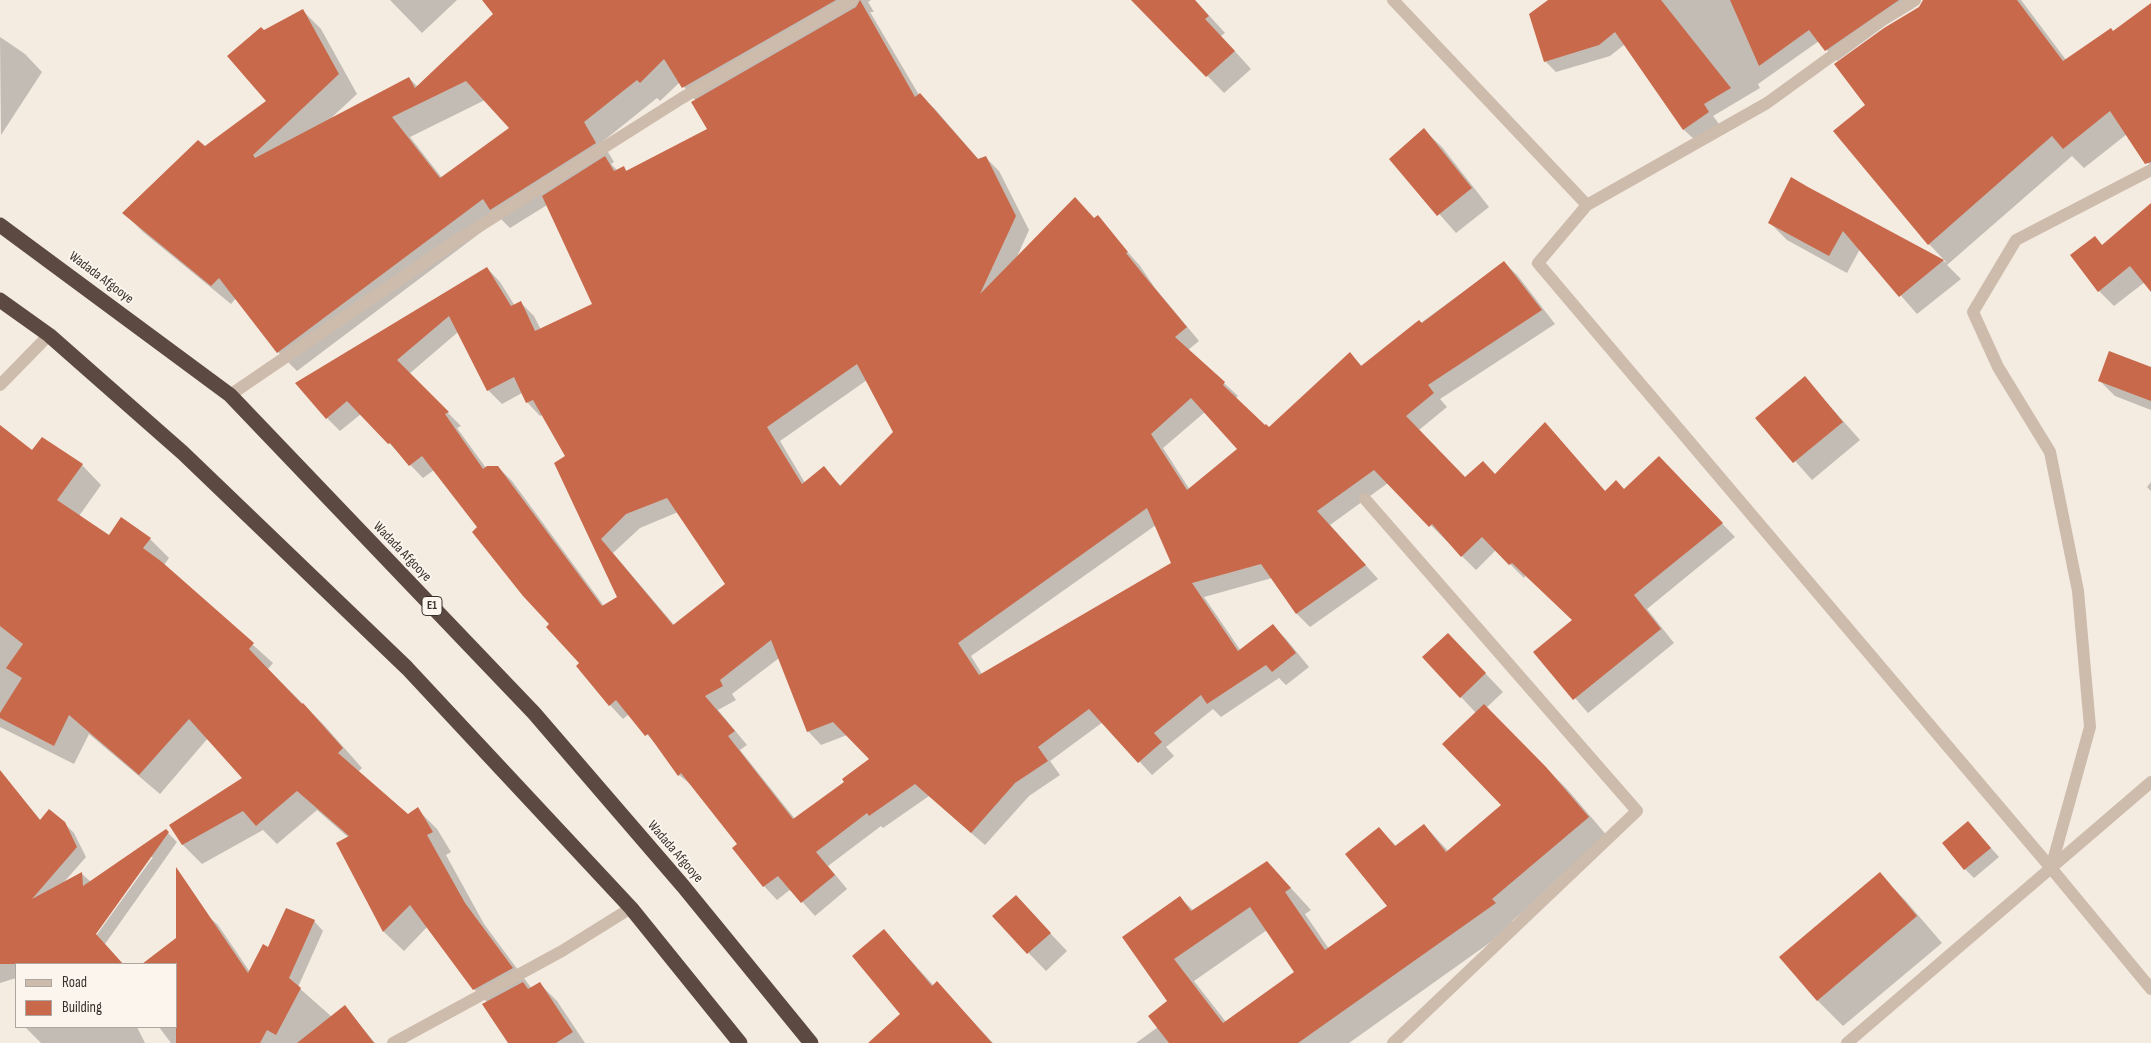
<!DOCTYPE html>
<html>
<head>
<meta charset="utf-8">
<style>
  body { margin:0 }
  #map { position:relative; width:2151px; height:1043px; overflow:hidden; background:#f4ebe1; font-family:"Sofia Sans Condensed",sans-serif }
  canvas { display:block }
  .legend { position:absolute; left:15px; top:963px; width:162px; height:65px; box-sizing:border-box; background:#fbf5ee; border:1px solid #aea6a0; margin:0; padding:6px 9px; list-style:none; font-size:15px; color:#3b302b }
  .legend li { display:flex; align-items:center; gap:10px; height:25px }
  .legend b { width:25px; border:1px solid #aea6a0 }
</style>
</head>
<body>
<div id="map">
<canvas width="2151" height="1043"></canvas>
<ul class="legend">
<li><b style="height:6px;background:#cdbbac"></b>Road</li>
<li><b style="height:14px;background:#c8694b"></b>Building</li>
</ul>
</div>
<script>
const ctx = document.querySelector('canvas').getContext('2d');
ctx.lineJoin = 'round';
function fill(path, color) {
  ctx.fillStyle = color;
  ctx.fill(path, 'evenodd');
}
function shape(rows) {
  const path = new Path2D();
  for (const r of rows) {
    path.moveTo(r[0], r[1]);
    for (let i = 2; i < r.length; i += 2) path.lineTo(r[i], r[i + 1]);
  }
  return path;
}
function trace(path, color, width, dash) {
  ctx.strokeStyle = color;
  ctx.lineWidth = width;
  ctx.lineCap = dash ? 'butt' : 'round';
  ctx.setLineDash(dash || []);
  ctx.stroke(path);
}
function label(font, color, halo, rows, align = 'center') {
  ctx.font = font + ' "Sofia Sans Condensed",sans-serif';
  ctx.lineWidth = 4;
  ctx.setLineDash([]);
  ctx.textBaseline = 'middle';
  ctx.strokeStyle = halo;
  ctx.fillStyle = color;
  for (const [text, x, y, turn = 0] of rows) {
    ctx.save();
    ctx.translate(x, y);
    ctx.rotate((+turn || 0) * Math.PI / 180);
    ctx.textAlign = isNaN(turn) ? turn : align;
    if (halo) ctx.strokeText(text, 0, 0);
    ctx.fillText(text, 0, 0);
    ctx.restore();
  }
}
fill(shape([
  [390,0,457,0,422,33],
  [484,0,871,0,868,2,874,12,870,12,919,95,934,108,979,160,985,157,999,171,1029,230,1016,259,1097,217,1140,266,1155,288,1199,341,1188,350,1238,396,1235,399,1265,427,1269,428,1350,354,1362,366,1504,262,1518,276,1555,324,1440,399,1447,407,1419,430,1465,478,1496,475,1545,424,1606,492,1624,491,1672,471,1735,537,1647,609,1674,643,1588,713,1535,652,1573,620,1526,575,1524,578,1496,550,1476,570,1388,483,1330,525,1378,579,1310,627,1297,614,1272,578,1204,597,1241,651,1273,626,1286,639,1309,667,1286,685,1279,678,1221,717,1213,709,1166,747,1174,756,1152,775,1103,722,1050,761,1060,775,1029,796,985,845,929,796,883,828,881,826,828,866,847,889,815,916,791,889,777,900,764,886,739,844,694,787,679,775,660,749,629,714,623,719,610,705,581,663,434,470,423,478,361,414,340,431,327,418,487,268,500,282,515,306,521,303,534,316,541,330,594,304,547,205,510,228,500,218,297,371,278,352,236,298,231,304,143,232,124,213,205,147,268,101,264,32,302,10,321,29,357,94,330,119,409,78,418,87,495,14],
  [680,82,696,101,709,129,627,171,624,168,618,171,611,164,614,162,602,142,657,98,660,101],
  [485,100,510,128,442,178,410,137],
  [458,332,488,390,502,404,522,393,527,402,540,416,543,415,567,457,618,598,604,606,512,481,498,467,486,468,457,428,461,426,409,374],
  [867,380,894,432,841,486,823,468,805,483,780,441],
  [1205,412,1239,449,1190,490,1163,448],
  [678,512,727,584,675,626,613,553,640,528],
  [1156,525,1173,564,982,674,971,656],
  [779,658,808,731,821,745,847,735,870,759,845,782,795,819,740,750,747,745,718,710,736,700,732,694],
  [1134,0,1195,0,1225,33,1221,36,1251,69,1224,93],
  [1550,0,1909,0,1914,8,1886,25,1837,61,1819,41,1758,84,1760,88,1713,116,1719,124,1695,140,1684,130,1625,44,1610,56,1556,72,1545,61],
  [1944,0,2021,0,2066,60,2113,32,2151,5,2151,166,2141,155,2127,134,2084,168,2072,156,1947,265,1961,279,1917,314,1860,249,1847,273,1787,240,1769,222,1792,179,1947,263,1929,244,1866,106],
  [0,37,25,54,42,72,1,135],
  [1424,130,1442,147,1489,207,1456,233,1391,159],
  [2151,205,2151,290,2145,282,2114,306,2099,291,2095,238,2103,246],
  [2151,368,2151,410,2115,396,2099,380],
  [1805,378,1860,440,1812,480,1757,418],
  [0,430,32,451,82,465,101,485,79,516,109,536,150,539,169,558,164,565,273,663,268,669,323,724,362,768,358,772,408,815,417,809,437,829,451,852,446,855,484,924,532,989,539,983,557,1001,585,1043,509,1043,487,1002,474,989,428,926,404,951,384,932,338,844,349,838,317,810,277,844,263,830,202,864,182,844,244,778,208,738,160,794,89,734,74,764,0,727],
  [2151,482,2151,491,2147,487],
  [1448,634,1503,692,1486,708,1567,789,1609,838,1512,921,1516,924,1349,1043,1136,1043,1158,1027,1169,1001,1180,898,1194,911,1267,862,1311,910,1305,914,1329,949,1389,906,1379,828,1397,847,1424,825,1449,852,1503,805,1476,713,1461,697],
  [1267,930,1296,973,1226,1022,1194,981],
  [0,771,41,821,64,823,74,833,86,857,64,882,81,873,91,882,166,831,177,842,105,944,123,964,16,964,16,978,0,983],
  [149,857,153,857,93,940,91,938],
  [1968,822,1999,857,1974,878,1965,869],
  [1879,874,1905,900,1942,943,1843,1026,1817,1000],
  [1033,915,1067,951,1046,971,994,917],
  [208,916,218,925,250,972,269,949,314,921,323,931,298,987,332,1017,345,1007,375,1043,171,1043,159,1027,176,1027,176,964,144,964],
  [884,931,934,986,937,983,993,1043,889,1043,902,1014],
  [25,1027,137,1027,145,1043,41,1043]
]), '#0003');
fill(shape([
  [482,0,836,0,682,88,664,59,640,83,637,80,584,122,596,143,490,210,483,199,277,353,219,278,211,286,122,213,198,140,205,146,266,101,227,56,261,27,264,30,303,9,339,74,253,155,255,158,409,77,415,88,493,14],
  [466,81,509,128,440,178,392,117],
  [860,0,915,97,920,93,978,159,986,156,1016,216,980,294,1075,197,1094,218,1098,215,1128,252,1126,253,1142,273,1187,327,1175,337,1225,382,1223,385,1265,425,1266,424,1269,427,1350,352,1361,366,1419,320,1422,323,1504,261,1542,310,1428,385,1434,393,1406,416,1465,477,1483,461,1495,474,1545,422,1605,491,1616,480,1624,489,1659,456,1723,523,1634,595,1661,629,1573,700,1533,652,1572,620,1512,563,1509,565,1482,537,1461,557,1432,524,1429,527,1374,470,1317,511,1366,565,1296,614,1261,564,1192,583,1238,651,1273,624,1296,653,1272,672,1266,665,1207,704,1201,695,1154,733,1162,742,1138,763,1089,709,1038,747,1048,761,1015,783,971,833,915,784,869,816,867,813,816,852,835,875,801,903,778,876,763,887,732,848,737,844,681,773,678,776,648,734,645,736,616,700,609,706,576,666,579,663,546,627,549,624,523,596,472,532,477,527,422,456,409,466,390,443,388,444,347,401,326,419,295,383,487,267,511,306,521,301,535,331,592,304,542,196,605,156,614,171,624,166,626,171,707,129,691,102,856,7],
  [449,316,487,391,514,377,526,403,533,400,565,456,554,463,617,597,602,606,498,466,487,466,483,469,445,414,449,412,397,360],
  [857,364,893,432,840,486,824,466,802,484,767,427],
  [1191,398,1237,449,1187,490,1151,434],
  [667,498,725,584,673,625,601,539,626,514],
  [1147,508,1171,563,979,675,958,643],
  [771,640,807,732,833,722,869,759,842,779,844,782,793,819,728,736,735,731,705,696,723,686,720,680],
  [1131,0,1195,0,1209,16,1205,19,1235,51,1206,77],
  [1548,0,1661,0,1731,88,1704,104,1709,112,1683,130,1615,32,1599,45,1544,62,1529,14],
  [1730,0,1899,0,1825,51,1809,30,1759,66],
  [1923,0,2017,0,2063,61,2111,28,2113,31,2151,3,2151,162,2145,164,2110,111,2063,149,2052,136,1928,245,1833,131,1865,105,1834,64,1884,28,1919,7],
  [1424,128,1472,188,1437,216,1389,159],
  [1791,177,1808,187,1944,260,1899,297,1843,231,1829,256,1768,223],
  [2151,203,2151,292,2130,266,2098,292,2070,255,2095,236,2102,245],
  [2109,351,2151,367,2151,401,2098,381],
  [1805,376,1843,422,1793,463,1755,418],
  [0,425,32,450,42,437,83,464,57,500,109,535,121,517,151,538,143,548,162,562,254,643,249,649,302,704,303,703,343,748,338,753,408,814,418,807,433,832,427,835,465,903,513,968,473,990,410,905,383,932,336,843,349,836,297,791,256,826,243,811,182,845,169,825,242,778,189,719,139,775,69,715,54,746,0,718,0,713,22,678,6,668,23,644,0,626],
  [1448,633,1486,673,1460,698,1422,657],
  [1484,704,1546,767,1589,817,1492,899,1496,903,1298,1043,1169,1043,1148,1016,1167,1001,1122,937,1180,896,1191,911,1267,861,1291,888,1285,892,1325,950,1387,906,1345,854,1379,827,1395,846,1424,824,1446,852,1501,805,1442,744],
  [1250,907,1294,972,1223,1023,1174,959],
  [0,770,40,820,49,809,65,822,77,847,32,899,82,872,83,886,166,829,169,832,96,934,123,964,0,964],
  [1968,821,1991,848,1964,870,1942,843],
  [176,867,248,973,263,944,268,947,286,908,315,920,289,978,301,988,276,1035,267,1030,260,1043,176,1043,176,964,142,964,176,938],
  [1880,872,1917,916,1817,1001,1779,957],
  [1016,895,1051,933,1027,954,992,916],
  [884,929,932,986,937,981,992,1043,868,1043,900,1014,852,956],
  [523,982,528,989,540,982,573,1032,556,1043,508,1043,482,1004],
  [345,1005,374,1043,297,1043]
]), '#c8694b');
trace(shape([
  [1393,0,1587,205,1538,263,2051,868,2151,989],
  [1587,205,1767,103,1880,21,1915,0],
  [0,385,49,335],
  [230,395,453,243,682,98,852,0],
  [1365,499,1637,811,1393,1043],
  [2051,868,2090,727,2078,591,2050,452,1998,367,1973,312,2016,240,2151,170],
  [393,1043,562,951,631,908],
  [1847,1043,2151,782]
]), '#cdbbac', 12);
trace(shape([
  [0,225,230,395,534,713,683,886,811,1043],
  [0,300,49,335,183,453,407,668,631,908,740,1043]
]), '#5c4a42', 15);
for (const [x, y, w] of [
  [432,606,20]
]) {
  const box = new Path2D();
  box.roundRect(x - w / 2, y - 9.5, w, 19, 4);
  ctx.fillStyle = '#fbf5ee';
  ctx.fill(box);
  trace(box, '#3b302b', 1);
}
label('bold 12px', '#3b302b', null, [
  ["E1",432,606]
]);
label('14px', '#3b302b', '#fbf5ee', [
  ["Wadada Afgooye",101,278,37],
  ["Wadada Afgooye",402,552,46],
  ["Wadada Afgooye",675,852,49]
]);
</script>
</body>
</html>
